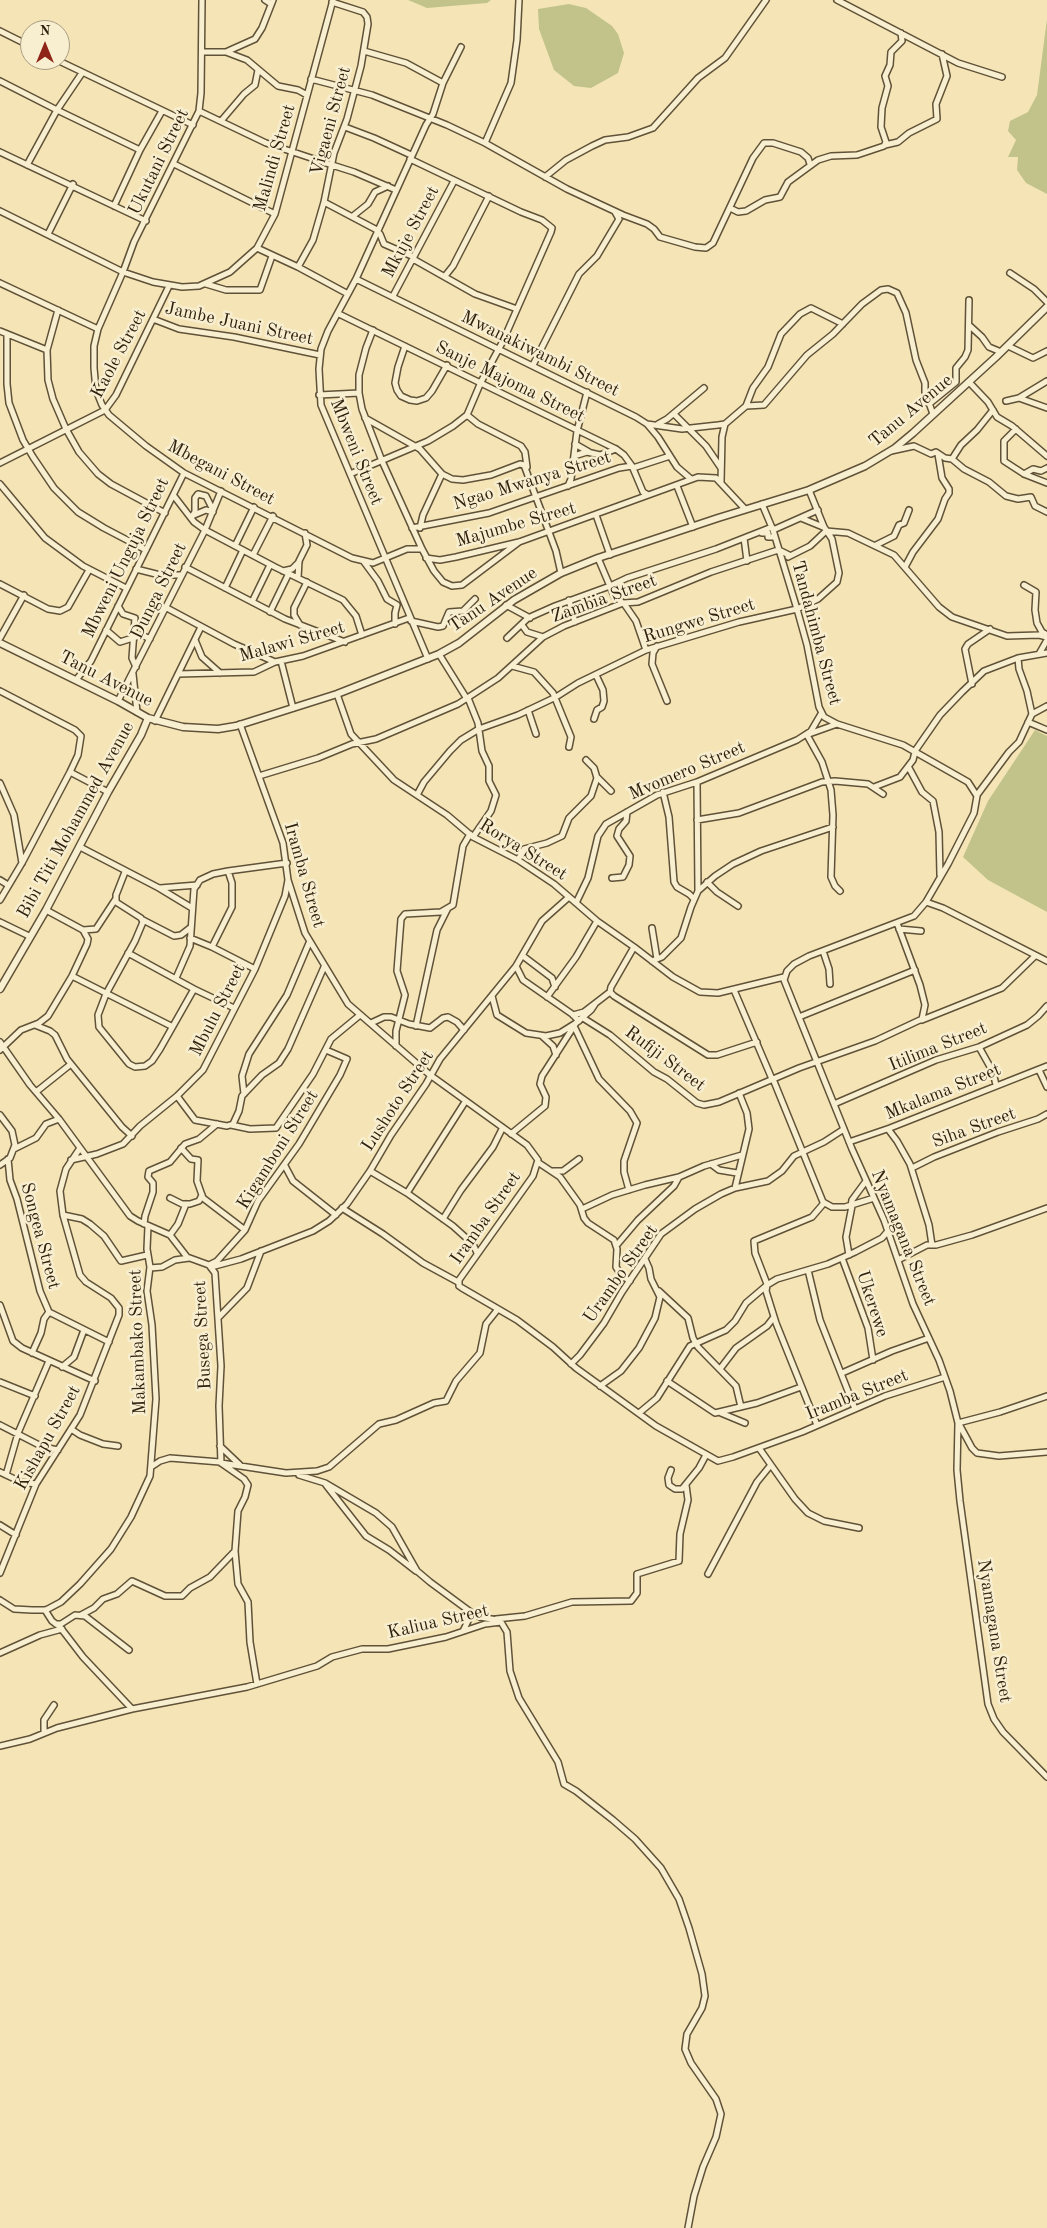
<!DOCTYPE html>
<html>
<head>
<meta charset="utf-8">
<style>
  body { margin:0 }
  #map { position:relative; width:1047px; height:2228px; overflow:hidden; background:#f5e5b6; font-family:"Old Standard TT",serif }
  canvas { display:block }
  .north { position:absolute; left:20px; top:20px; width:50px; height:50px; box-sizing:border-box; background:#f8eed0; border:1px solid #a89c82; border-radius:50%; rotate:0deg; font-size:14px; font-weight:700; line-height:20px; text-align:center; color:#2f210e }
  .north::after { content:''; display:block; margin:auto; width:18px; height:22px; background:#8f2418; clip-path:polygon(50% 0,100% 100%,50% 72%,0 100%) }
</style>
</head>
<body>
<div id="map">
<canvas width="1047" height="2228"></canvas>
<div class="north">N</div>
</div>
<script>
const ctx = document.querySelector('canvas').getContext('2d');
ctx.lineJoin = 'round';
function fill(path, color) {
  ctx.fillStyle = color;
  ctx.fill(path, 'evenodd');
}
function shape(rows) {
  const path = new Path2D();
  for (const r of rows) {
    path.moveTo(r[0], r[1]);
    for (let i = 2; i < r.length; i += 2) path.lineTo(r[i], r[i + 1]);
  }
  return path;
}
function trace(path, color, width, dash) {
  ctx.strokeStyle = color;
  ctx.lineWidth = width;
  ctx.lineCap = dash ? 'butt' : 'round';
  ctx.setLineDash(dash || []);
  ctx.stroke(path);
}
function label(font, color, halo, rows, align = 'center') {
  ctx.font = font + ' "Old Standard TT",serif';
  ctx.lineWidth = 5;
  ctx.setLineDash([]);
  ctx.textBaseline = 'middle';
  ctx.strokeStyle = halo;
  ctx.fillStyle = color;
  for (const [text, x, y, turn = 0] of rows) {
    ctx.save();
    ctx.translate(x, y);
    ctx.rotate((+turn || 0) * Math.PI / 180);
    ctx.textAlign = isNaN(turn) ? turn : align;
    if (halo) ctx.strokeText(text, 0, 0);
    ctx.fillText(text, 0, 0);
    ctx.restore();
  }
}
fill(shape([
  [408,0,491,0,487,3,427,8],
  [569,4,586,8,612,26,618,34,624,53,618,73,591,88,574,86,554,70,539,29,538,9],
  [1047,19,1047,194,1026,183,1017,170,1018,157,1008,157,1016,140,1008,131,1010,121,1028,112,1037,95],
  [1035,730,1047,736,1047,912,988,880,963,857,988,801]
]), '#c1c38a');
const minor = shape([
  [202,0,201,93,199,111,134,242,123,272,98,329,94,346,94,368,96,390,102,405,109,415,146,446,184,473,352,558,373,563,407,549,422,549],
  [265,0,271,4],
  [837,0,958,63,1002,77],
  [0,31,30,46],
  [364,51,406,63,443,83],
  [202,52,226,52,255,39,262,28,273,0],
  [226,52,247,60,278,86,298,90,307,95],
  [57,60,193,125],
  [311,79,372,95,447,125,485,143,567,189,623,215,647,224,654,229,660,237,695,247,706,248,713,243,753,158,764,143,773,143,801,152,808,158,810,164],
  [0,81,57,110,140,150],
  [199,111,266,143,332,165],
  [221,121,244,94,255,85,258,70],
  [345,127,374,138,411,155],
  [485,143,511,83,517,40,519,0],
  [885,145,898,142,909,133,937,119,936,104,947,76,942,54],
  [0,152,146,221],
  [174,164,275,214],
  [27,165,57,110,82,73],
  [332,165,354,172,396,190],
  [545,177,566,160,592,146,605,140,628,137,653,128,698,78,725,58,766,0],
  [324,202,377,230],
  [114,206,140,150,162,111],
  [730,208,738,212,746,211,765,200,780,197,788,182,818,160,831,156,857,155,884,146,886,142,881,127,882,108,888,86,885,76,890,65,891,52,902,41,901,33],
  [0,211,123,272,153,282,182,287,199,286,230,272,257,248,275,214,333,0],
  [353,216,368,204,375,192,388,186],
  [377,231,380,234,384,244,414,257],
  [48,234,73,184],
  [257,248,298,267,348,294],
  [413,259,475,294,517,309],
  [298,267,313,240,324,202,334,153,347,119,361,66,368,24,367,17,363,12,332,2],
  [1010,273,1034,289,1047,302],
  [445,276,453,266,489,196],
  [356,279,636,417,647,424,658,437,677,467,691,479],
  [0,283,98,329],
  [206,284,226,290,260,290,272,256],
  [393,296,454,181],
  [58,310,47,350,48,380,53,399,66,429,79,452,98,474,111,484,165,513],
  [339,314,616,449,624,455,632,466,643,492,648,495],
  [153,319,179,329,234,337,320,355],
  [970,326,982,337,989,347,1001,352],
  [373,330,366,348,359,375,359,393,362,409,382,461,422,549,434,571,443,582,452,586,462,585,519,542],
  [0,331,47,350],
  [7,334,7,384,9,403,23,440,33,457,54,488,78,512,104,528,146,550],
  [405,346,398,367,395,383,397,390,401,396,410,400,417,401,426,398,432,391,447,365],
  [1008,346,1033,358,1047,351],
  [533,365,579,274,597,256,619,219,615,212],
  [969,382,988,402,997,417,1012,426,1047,456],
  [319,395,359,393],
  [1019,398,1047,408],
  [1006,401,1019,398,1047,381],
  [929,404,956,382,956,368,965,357,968,350,969,300],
  [746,406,753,388,768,367,781,334,800,314,811,308,843,324],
  [674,414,706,446,721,468],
  [467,415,478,424,521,446,525,452,527,467],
  [365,418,420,449,442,474,452,479,463,480,491,475,520,464,524,465,556,551,561,573],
  [647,424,682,429,718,425,725,424,746,406,764,405,807,355,833,334,862,304,881,290,888,289,897,293,906,313,916,360,925,383,925,392,933,414],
  [658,424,667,419,704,388],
  [1016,429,1004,441,1004,461,1024,474,1047,483],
  [575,444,589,452],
  [891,451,914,446,931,454,936,452,945,458,952,459,964,469,989,482,1006,496,1018,499,1031,497,1035,506,1047,512],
  [574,456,587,452,600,455,616,449],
  [952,459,961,445,977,430,993,410],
  [0,463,105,410,116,395,169,286],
  [633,468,670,456],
  [350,474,428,441,453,426,467,415,481,382,503,341,551,232,552,228,542,220,521,212,410,159],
  [1024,474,1033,469,1041,471,1047,468],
  [721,482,722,437,725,424],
  [0,484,45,538,83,566,126,588],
  [568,486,571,479,577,431,587,392],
  [677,486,693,527],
  [174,496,194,522,205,530,275,567,343,600,356,616,362,635],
  [762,504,773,530,797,609,807,645,819,707,824,717,837,724,903,745,968,782,977,796,974,813,948,864,926,902,914,916,809,956,794,964,787,971,784,980,852,1149,884,1220,913,1304,939,1360,950,1391,958,1423,957,1470,960,1501,988,1704,994,1719,1003,1732,1047,1777],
  [194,515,206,510,213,512],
  [596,515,610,555],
  [191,518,195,512,195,498,198,494,206,496,213,510],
  [801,518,823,527],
  [412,528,489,513,619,468,632,466],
  [420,528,423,515,442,474],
  [773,530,818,510],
  [762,533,768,533,768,537,775,537],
  [744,538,747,561],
  [876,545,894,536,899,525,904,523,909,510],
  [235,546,254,507],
  [253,555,273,516],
  [788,557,810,546,826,531,848,533,894,555,939,607,952,617,1007,636,1039,635,1047,637],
  [426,558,440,560,456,557,519,542,698,477,716,478,745,509],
  [598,558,615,598],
  [364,562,378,581,387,599,397,605,395,613,395,624],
  [185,567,285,619,345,642],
  [905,567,913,552,938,519,945,499,949,493,949,489,942,478,938,454],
  [136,569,160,575,181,575],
  [283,571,292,569,299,562],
  [298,578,299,561,307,545,305,533],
  [0,584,48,609,60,611,68,607,89,570],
  [1024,585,1036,592,1035,610,1037,623,1042,632,1047,635],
  [225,588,243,550],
  [615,596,625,605,636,621,646,650],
  [569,600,575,622],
  [252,602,270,565],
  [506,605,530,618],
  [118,606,123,614,135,618,132,658,136,667],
  [165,607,234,644,275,662],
  [270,612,289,573],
  [411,621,438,627,443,626,449,612,463,611,475,599],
  [300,625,294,615,294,608,307,582],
  [522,625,527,632,543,637],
  [106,630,120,642,142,635,150,639],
  [0,638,24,595],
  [507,638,528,618,555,606,610,586,627,578,716,549,772,527],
  [195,640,202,657,220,673],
  [657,646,653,653,652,664,667,701],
  [439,654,467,699],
  [1039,654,1047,640],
  [428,659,321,405,319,369,321,349,328,331,356,279,426,125,433,114,443,83,461,47],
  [281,661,293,708],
  [512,666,534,672,553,693,571,737,569,747],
  [133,674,137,712],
  [178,674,254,672,275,662,303,656,409,618],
  [76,680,91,661,184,473],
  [972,684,965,649,968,644,990,629],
  [0,691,75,730,81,736,78,755,70,772,22,863,0,900],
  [337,694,351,734,394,780,447,815,473,837,518,860,554,884,597,921,634,947,673,977,700,992,718,993,784,977],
  [468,698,478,723,482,751,489,766,489,781,496,795,491,811,473,837],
  [118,701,205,530,221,491],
  [528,710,536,734],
  [1032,714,1047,706],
  [594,719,597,710,602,707,604,701,603,690,596,675],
  [155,721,201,627],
  [1028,722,1047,730],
  [240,724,283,843,288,880,305,933,348,1004,430,1075,527,1145,538,1160,533,1176,459,1280,459,1286,462,1288,517,1320,553,1347,576,1368,656,1426,718,1461,733,1457,802,1432,885,1396,945,1377],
  [809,734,837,724],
  [807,735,822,762,831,790,833,815,831,877,835,886,840,891],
  [915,751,940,715,962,692,984,671,1018,658,1047,653],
  [909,768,922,792,933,801,939,832,940,875],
  [70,772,108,792],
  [259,776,318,758,352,744,376,739,458,704,498,678,543,637,564,626,623,603,638,602,711,572,775,551,779,550,789,555],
  [597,777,611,791],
  [697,782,698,891],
  [0,783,14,815,22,863],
  [874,787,900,777,913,760,915,752],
  [663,792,669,817,674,882,677,887,689,894,694,899],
  [417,795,424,782,450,751,461,740,479,729,518,715,556,697,578,683,646,650,739,622,797,609,818,599,837,582,839,573,832,539,824,527,809,490],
  [977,795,1009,752,1019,742,1032,714,1027,691,1019,669,1018,658],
  [697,820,739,813,822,782,835,781,868,784,883,794],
  [80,847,159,888,192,908],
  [518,860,524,849,547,843,562,836,569,818,591,796,597,778,594,768,586,760],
  [125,872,116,895,116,902,141,918,143,922,135,941,106,994,98,1015,99,1027,129,1064,135,1067,145,1066,152,1061,160,1049,194,989],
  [612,878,623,877,629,865,630,856,617,836,619,829,626,821,627,812],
  [0,880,8,885],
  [707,882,717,892,738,906],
  [160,888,197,885],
  [926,902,943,908,1047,961],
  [576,903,588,878,598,836,606,824,657,795,697,782,797,740,811,731,821,714],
  [143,920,174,936,181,935,190,928],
  [0,922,29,936],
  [652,928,657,959],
  [899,929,921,931],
  [83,930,96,929,115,900],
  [190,938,212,947,255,969],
  [212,947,232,907,232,883,228,871],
  [634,947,611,987,610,992,614,996,708,1055,717,1055,757,1042],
  [823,951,829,969,830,984],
  [128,953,194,989,234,1008],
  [523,956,552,978,555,987],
  [652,961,662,957,681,938,691,907,698,891,715,876,733,864,761,851,833,827],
  [516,966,523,980,572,1014,579,1021],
  [72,976,171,1026],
  [176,978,190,946,194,889,200,880,213,874,228,871,287,863],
  [734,990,772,1079],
  [492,996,497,1015,526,1033,546,1036,560,1033,576,1023],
  [547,997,576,957,597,921],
  [573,1015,584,1012,610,992],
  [799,1017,915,970],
  [583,1018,610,1035,654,1072,667,1079,697,1103,704,1105,719,1102,799,1068,875,1041,922,1019,925,1005,920,985,897,923],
  [922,1020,1002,988,1035,956],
  [371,1023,384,1017,391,1017,409,1024,430,1028,443,1018,448,1017,457,1022,464,1030],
  [35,1025,50,1031,55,1035,67,1059,122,1127,132,1136],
  [416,1026,437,930,447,910],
  [575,1028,599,1079,630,1111,637,1123,624,1161,624,1172,629,1190],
  [542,1036,553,1046,556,1055],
  [0,1042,30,1085,59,1119,130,1216,138,1221,170,1235,187,1257,209,1265,215,1273,221,1366,219,1406,221,1463,286,1473,317,1471,329,1467,379,1424,396,1420,434,1403,446,1401,456,1381,480,1353,486,1324,498,1309],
  [396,1046,396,1031,405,995,397,971,401,919,405,914,441,912,453,905,463,846,470,834],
  [979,1047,993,1072,996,1085],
  [0,1050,21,1030,39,1023,48,1016,72,976,87,944,88,939,83,930,46,910],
  [1039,1070,1047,1087],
  [773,1079,823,1202,832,1207,845,1207,874,1198],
  [36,1092,71,1064],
  [244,1094,242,1076,249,1054,287,995,309,943],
  [177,1096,195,1120,227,1126,233,1124,239,1111,242,1096,262,1075,279,1063,288,1049,324,967],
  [834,1104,936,1060,979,1047,1027,1025,1038,1016,1047,1006],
  [0,1115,12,1131,15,1145,10,1158,0,1165],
  [231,1125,250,1129,276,1128,313,1074,331,1039,360,1015],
  [888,1129,897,1141,910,1164,929,1225,932,1245],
  [511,1134,545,1106,546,1097,540,1084,542,1076,576,1023,591,1010,595,1004],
  [849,1142,890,1128,1047,1066],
  [181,1148,191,1159,198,1160,197,1181,203,1198,245,1230],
  [14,1149,36,1138,46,1124,59,1119],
  [8,1159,10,1180,17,1199,40,1291,49,1312,109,1342],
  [71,1160,97,1154,123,1144,140,1126,177,1096,203,1070,255,969,285,896,288,880],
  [539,1163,560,1177,580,1205,584,1218,588,1223,614,1240,617,1249,616,1267,622,1276,630,1281],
  [711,1164,719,1170,737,1173],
  [285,1166,293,1181,336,1215],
  [912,1168,934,1157,998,1132,1038,1119,1047,1114],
  [370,1171,407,1193,453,1226,473,1244,477,1253],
  [553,1171,563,1171,579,1159],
  [735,1188,749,1129,747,1113,739,1093],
  [407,1193,465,1102],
  [170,1198,182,1204,190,1204,199,1201,202,1195],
  [851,1206,852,1200,866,1181],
  [342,1208,383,1234,423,1263,458,1282],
  [582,1209,612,1195,645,1185,679,1177,704,1166,742,1155],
  [63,1215,82,1219,90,1224,104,1236,121,1261,147,1255],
  [443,1219,461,1190,493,1147,502,1129],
  [144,1224,145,1216,153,1192,153,1183,148,1177,149,1171,170,1162,185,1144,199,1139,217,1124],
  [170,1235,178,1224,186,1204],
  [616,1246,638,1220,674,1186,679,1177],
  [849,1255,846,1237,852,1206],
  [842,1258,868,1328,873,1360],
  [898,1260,927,1245,936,1245,972,1235,1047,1208],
  [209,1265,217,1261,245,1230,258,1201,299,1144,340,1075,347,1059,326,1050],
  [211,1267,241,1259,313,1231,329,1221,347,1204,370,1171,391,1135,426,1084,440,1059,516,966,542,921,569,897],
  [150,1268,162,1267,175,1260,189,1258],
  [808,1270,820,1320,855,1409],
  [767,1284,755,1253,754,1241,812,1217,824,1203],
  [659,1291,688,1318,693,1338,698,1347,736,1386,741,1407],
  [0,1305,13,1341,22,1348,95,1381],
  [218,1318,247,1288,261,1251],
  [32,1353,41,1333,44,1319,49,1312],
  [571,1364,580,1355,604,1323,622,1292,661,1234,695,1209,721,1194,735,1188,768,1181,782,1171,794,1156,824,1142,844,1129],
  [62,1367,74,1357,84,1330],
  [720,1369,736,1348,767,1326,774,1317],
  [842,1373,892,1351,929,1338],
  [667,1381,715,1413,757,1403,801,1387],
  [0,1382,35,1396],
  [600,1386,621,1371,639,1348,655,1318,660,1297,651,1279,649,1268,645,1259],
  [639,1413,657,1398,690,1346,726,1330,735,1321,746,1303,766,1286],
  [721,1413,745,1423],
  [958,1423,1000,1412,1047,1396],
  [959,1424,972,1448,977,1453,999,1456,1047,1452],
  [0,1425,43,1447,58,1450],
  [817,1425,776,1323,766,1291,767,1285,777,1279,828,1264,855,1252,882,1238,888,1231],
  [71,1429,80,1435,103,1444,118,1446],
  [220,1446,240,1465],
  [759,1448,795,1499,808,1513,824,1521,859,1528],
  [221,1463,244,1479,248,1485,245,1497,238,1511,235,1551,238,1584,248,1602,250,1642,257,1684],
  [151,1467,160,1461,170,1458,220,1462],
  [671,1470,668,1478,669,1485,675,1489,682,1489,699,1468,706,1455],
  [0,1472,21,1482,36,1484],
  [6,1475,18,1433,49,1361],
  [299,1475,325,1483,376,1513,392,1527,417,1571,430,1582,472,1613,480,1617,497,1620],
  [326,1485,366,1536,389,1550,416,1571],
  [0,1525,16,1535],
  [0,1573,36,1484,80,1415,119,1315,119,1308,111,1298,86,1282,80,1275,63,1215,60,1191,66,1169,80,1148],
  [708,1574,757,1482,770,1466],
  [0,1600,14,1609,32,1610,46,1610,61,1602,80,1584,111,1549,131,1517,150,1476,156,1399,152,1325,147,1291,150,1267,147,1249,148,1226],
  [45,1610,52,1621,60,1627,83,1657,132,1709],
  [81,1615,94,1608,103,1599,117,1594,132,1581,165,1596,182,1596,190,1588,210,1577,235,1551],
  [496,1619,525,1616,572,1602,631,1601,637,1593,637,1574,679,1561,680,1534,688,1500,686,1485],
  [56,1624,61,1624,75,1615,85,1616,129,1650],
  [463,1631,472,1613],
  [0,1653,40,1635,62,1629],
  [44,1733,44,1720,54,1705],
  [0,1746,30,1739,57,1728,132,1709,247,1687,317,1666,332,1657,362,1649,388,1649,446,1637,485,1624,501,1622,507,1632,510,1671,519,1698,558,1762,564,1784,576,1791,613,1820,635,1839,661,1868,679,1899,689,1928,702,1974,705,1996,702,2008,687,2034,685,2049,691,2063,716,2099,721,2114,716,2137,703,2167,694,2196,688,2228]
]);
const tertiary = shape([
  [0,643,118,701,148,718,183,727,218,729,236,726,337,694,439,654,459,643,514,600,561,573,598,558,718,518,809,490,865,466,895,448,913,433,996,357,1047,307],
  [0,989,46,910,108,792,141,735,148,718]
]);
trace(minor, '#605238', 8);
trace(tertiary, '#605238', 9);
trace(minor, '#f8eed0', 5);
trace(tertiary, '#f8eed0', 6);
label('18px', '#2f210e', '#f8eed0', [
  ["Vigaeni Street",331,121,-75],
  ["Malindi Street",275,158,-74],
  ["Ukutani Street",159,162,-64],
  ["Mkuje Street",411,232,-62],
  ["Jambe Juani Street",239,324,12],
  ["Kaole Street",119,354,-62],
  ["Mwanakiwambi Street",540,354,26],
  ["Sanje Majoma Street",510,382,26],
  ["Tanu Avenue",911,411,-40],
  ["Mbweni Street",356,452,68],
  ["Mbegani Street",221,473,28],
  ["Ngao Mwanya Street",532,481,-17],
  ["Majumbe Street",516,525,-16],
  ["Mbweni Unguja Street",126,558,-64],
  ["Dunga Street",159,591,-64],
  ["Zambia Street",604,599,-20],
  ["Tanu Avenue",493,600,-34],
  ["Rungwe Street",699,621,-17],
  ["Tandahimba Street",816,633,75],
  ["Malawi Street",292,642,-16],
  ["Tanu Avenue",106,679,27],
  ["Mvomero Street",687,771,-23],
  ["Bibi Titi Mohammed Avenue",76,820,-61],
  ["Rorya Street",523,850,32],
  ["Iramba Street",304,875,74],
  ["Mbulu Street",218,1010,-63],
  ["Itilima Street",938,1047,-22],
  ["Rufiji Street",665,1059,37],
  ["Mkalama Street",943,1092,-22],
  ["Lushoto Street",398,1101,-57],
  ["Siha Street",974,1128,-20],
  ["Kigamboni Street",278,1150,-58],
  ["Iramba Street",486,1218,-55],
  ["Songea Street",40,1236,75],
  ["Nyamagana Street",903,1238,68],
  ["Urambo Street",621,1274,-55],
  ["Ukerewe",872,1304,72],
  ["Busega Street",203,1335,-93],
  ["Makambako Street",138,1342,-92],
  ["Iramba Street",857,1395,-22],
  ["Kishapu Street",48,1438,-61],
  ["Kaliua Street",438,1622,-13],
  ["Nyamagana Street",994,1631,81]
]);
</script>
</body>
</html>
